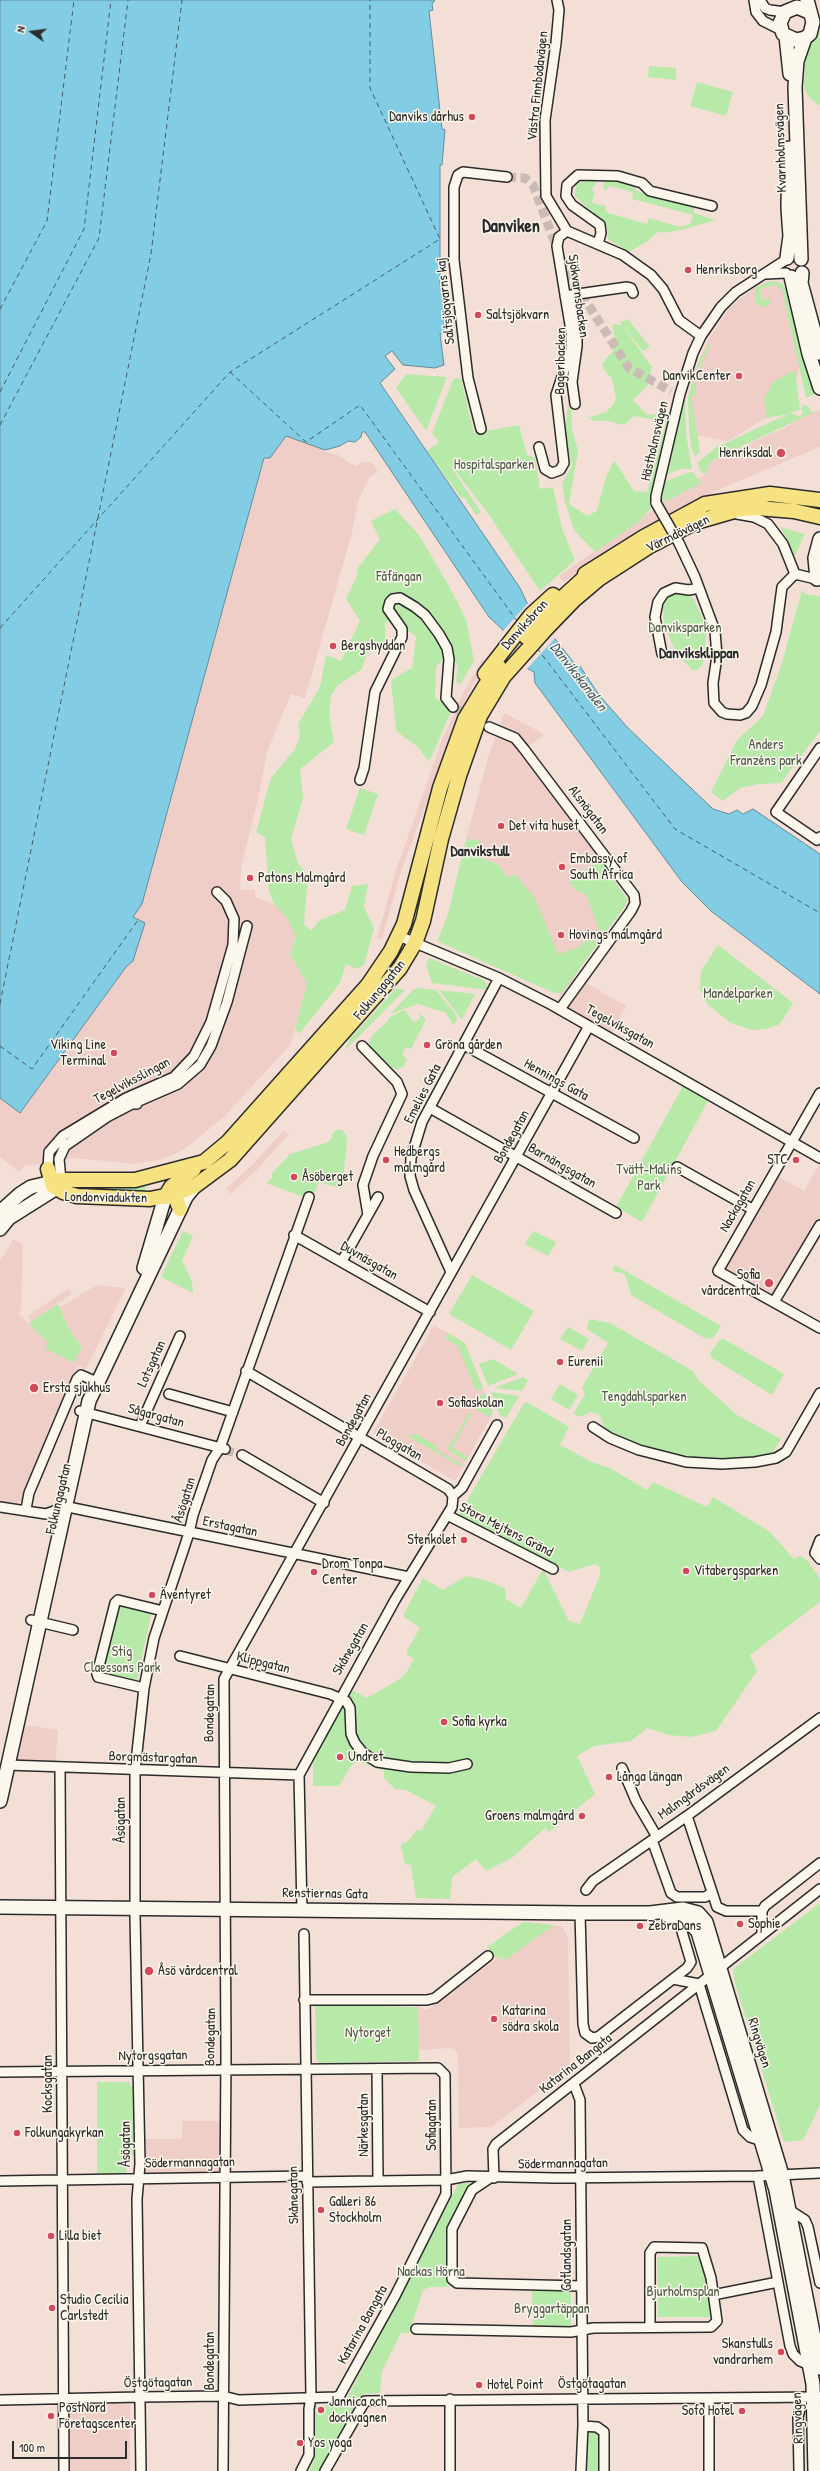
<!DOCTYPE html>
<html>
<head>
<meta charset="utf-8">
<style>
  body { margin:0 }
  #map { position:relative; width:820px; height:2471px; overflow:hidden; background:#f4dfd7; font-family:"Patrick Hand",sans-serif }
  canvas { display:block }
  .north { position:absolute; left:12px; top:12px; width:40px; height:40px; -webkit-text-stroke:3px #fbf7ec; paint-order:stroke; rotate:284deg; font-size:11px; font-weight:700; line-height:16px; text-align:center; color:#2b2b2b }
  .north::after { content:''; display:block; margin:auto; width:14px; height:18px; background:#2b2b2b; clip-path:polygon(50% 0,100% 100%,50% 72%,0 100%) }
  .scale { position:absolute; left:12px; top:2441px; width:115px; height:18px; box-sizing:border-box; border:2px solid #2b2b2b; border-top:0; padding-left:5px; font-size:12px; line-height:14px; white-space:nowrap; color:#2b2b2b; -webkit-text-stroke:3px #fbf7ec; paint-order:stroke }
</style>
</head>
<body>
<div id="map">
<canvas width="820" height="2471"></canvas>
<div class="north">N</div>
<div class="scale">100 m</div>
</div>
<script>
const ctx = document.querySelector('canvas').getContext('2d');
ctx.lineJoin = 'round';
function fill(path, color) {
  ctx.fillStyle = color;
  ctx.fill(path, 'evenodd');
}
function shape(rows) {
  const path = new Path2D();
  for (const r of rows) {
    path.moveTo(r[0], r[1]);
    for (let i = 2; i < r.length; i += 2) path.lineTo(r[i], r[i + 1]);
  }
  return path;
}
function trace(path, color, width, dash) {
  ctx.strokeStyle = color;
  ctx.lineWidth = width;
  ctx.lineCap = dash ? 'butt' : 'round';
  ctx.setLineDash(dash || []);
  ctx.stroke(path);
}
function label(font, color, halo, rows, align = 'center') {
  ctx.font = font + ' "Patrick Hand",sans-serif';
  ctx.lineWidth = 3;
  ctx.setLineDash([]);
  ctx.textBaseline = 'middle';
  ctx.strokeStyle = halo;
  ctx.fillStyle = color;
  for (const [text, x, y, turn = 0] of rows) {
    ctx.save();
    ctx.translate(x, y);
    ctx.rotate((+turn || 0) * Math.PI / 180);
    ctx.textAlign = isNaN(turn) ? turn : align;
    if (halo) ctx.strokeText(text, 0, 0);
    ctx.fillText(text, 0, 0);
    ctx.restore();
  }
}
fill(shape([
  [770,281,779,282,784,288,800,365,790,403,728,441,694,435,690,396,692,376,707,342,730,307,758,285],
  [820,410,820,447,711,493,712,496,667,515,563,582,559,576,705,474,711,461,788,426,807,414],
  [286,436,321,447,323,451,338,455,355,466,363,462,372,463,378,472,369,478,359,499,351,536,305,698,291,694,267,752,258,800,241,868,240,889,255,890,255,897,274,904,286,917,296,936,290,954,307,983,291,1044,225,1116,190,1145,177,1153,158,1160,134,1164,75,1158,25,1166,19,1172,0,1157,0,1098,20,1113,126,967,133,961,132,917,142,904,265,457,270,458],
  [482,660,487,663,475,681,457,719,401,872,382,939,377,938,396,870,442,740,462,695],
  [504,713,544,734,526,749,606,855,569,881,575,890,586,895,600,930,577,948,558,955,535,899,508,878,499,865,474,855,466,839,488,758],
  [574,976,626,1006,609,1038,561,1009,559,994],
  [284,1130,289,1134,257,1170,230,1194,227,1188,252,1165],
  [820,1163,820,1224,774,1301,719,1270,774,1174,804,1191],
  [13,1240,18,1241,23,1245,21,1310,19,1314,47,1341,82,1347,69,1329,60,1307,97,1285,126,1288,86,1369,78,1365,52,1421,22,1500,17,1503,0,1501,0,1261],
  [68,1289,72,1294,31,1321,28,1316],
  [434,1325,465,1343,493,1413,455,1481,373,1433],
  [21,1724,58,1730,55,1768,13,1765],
  [554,1925,562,1926,568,1937,570,2066,492,2127,459,2128,458,2057,456,2050,452,2048,419,2050,418,2007,427,2010,500,1957,504,1960],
  [182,2121,223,2121,223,2177,141,2177,140,2139,182,2139],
  [130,2398,130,2471,63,2471,63,2401]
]), '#efcec8');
fill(shape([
  [820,23,820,106,809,97,804,88,806,51,818,32],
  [649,66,676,68,676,80,648,77],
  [697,82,733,92,726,116,690,106],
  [586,179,595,180,597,183,593,187,592,191,595,192,592,203,606,206,605,212,647,224,649,218,680,227,690,224,693,215,632,199,633,192,609,186,606,191,603,188,605,180,629,181,637,191,694,207,694,213,715,220,681,230,663,233,658,231,648,241,629,252,608,239,607,227,575,196,576,185],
  [771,281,782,283,787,290,815,394,806,398,782,289,778,288,777,285,763,288,760,290,762,300,770,298,770,302,769,305,762,307,755,303,755,288],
  [628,319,650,347,643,351,620,322],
  [616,324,623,326,652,367,647,386,633,400,647,415,657,414,669,420,653,485,650,510,638,522,595,552,574,530,565,502,562,483,572,466,565,430,568,406,571,408,572,429,578,451,569,504,587,516,597,511,606,477,614,460,634,491,647,492,666,422,634,416,624,425,608,421,594,421,586,416,591,417,606,412,613,405,616,399,612,378,607,374,602,365,606,358,613,352,615,338,612,325],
  [710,343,711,345,703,360,696,381,696,396,691,396,700,451,695,457,692,450,689,432,688,397,700,359],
  [795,370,800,410,790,413,799,416,803,414,801,409,803,405,808,406,812,413,711,461,705,474,702,473,697,463,715,448,788,414,767,418,764,399,773,382],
  [406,374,447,377,426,431,396,388],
  [454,378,461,379,474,433,519,425,527,455,535,458,540,489,553,487,562,529,575,560,540,591,485,509,445,458,481,512,476,515,464,497,461,498,427,451,439,442,432,433],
  [683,400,685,401,686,434,692,469,681,469,668,474],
  [690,472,694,473,701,483,663,503,662,489,666,481],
  [395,509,419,535,449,586,466,619,474,661,460,685,456,681,458,665,453,658,442,660,436,667,435,698,452,709,429,762,418,747,396,731,391,680,412,668,416,637,406,629,396,616,385,623,385,642,367,654,362,669,337,686,331,696,329,714,334,742,300,769,303,798,291,839,298,864,308,875,304,924,311,931,320,920,345,910,352,886,368,884,364,907,374,928,364,965,356,969,346,964,340,983,299,1034,295,1029,307,983,290,954,296,936,286,917,274,904,269,891,265,837,256,832,271,778,295,749,300,736,298,724,320,687,326,655,341,661,360,621,346,599,357,576,358,568,380,539,371,521],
  [780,527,805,534,794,557,785,535],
  [802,590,806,594,820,596,820,731,781,783,760,784,740,788,723,801,711,792,737,740,763,716,781,666],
  [674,593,684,594,693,598,702,617,706,631,705,653,703,664,697,670,692,670,675,650,664,625,663,606,667,598],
  [360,788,378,794,364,835,346,829],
  [466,839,481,841,475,855,499,865,508,878,514,874,518,877,535,899,558,954,577,948,599,930,586,895,575,890,569,881,600,860,625,896,627,900,625,906,562,993,554,993,437,941,448,914],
  [718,945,793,1003,780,1024,767,1029,752,1030,731,1023,707,1004,700,990,701,971],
  [429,958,483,980,486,983,488,990,432,983,426,965],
  [396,988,403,989,404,991,344,1051,350,1039],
  [417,988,436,990,456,1015,457,1020,453,1025,446,1013,418,1004,390,1014,412,991],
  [439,990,475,994,462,1019,461,1019],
  [405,1010,414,1023,420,1018,420,1013,426,1020,411,1049,405,1047,402,1055,407,1059,404,1066,397,1070,387,1065,368,1045,373,1034,384,1025,391,1016],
  [683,1086,709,1099,642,1222,616,1207],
  [335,1130,342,1130,346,1135,347,1142,342,1189,319,1182,313,1196,304,1197,266,1183,272,1178,272,1173,290,1154,329,1142],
  [100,1186,145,1186,145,1192,89,1190,71,1187],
  [183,1231,193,1236,182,1261,192,1281,193,1293,161,1277],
  [533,1231,556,1242,548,1256,525,1244],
  [615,1265,721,1326,714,1337,706,1339,631,1295,625,1274,612,1271],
  [472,1275,534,1311,511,1350,449,1314],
  [58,1304,69,1329,82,1347,74,1363,46,1349,47,1341,29,1324,31,1321],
  [589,1319,610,1323,693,1371,698,1380,737,1415,781,1439,772,1453,752,1458,703,1460,675,1456,640,1447,608,1433,599,1415,590,1412,581,1417,573,1414,585,1394,582,1387,608,1343,587,1329],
  [568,1327,589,1339,582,1351,560,1339],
  [448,1333,465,1343,483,1388,476,1391,458,1346,445,1338],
  [724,1339,784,1374,772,1395,712,1358,710,1354,719,1340],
  [493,1359,518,1374,488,1386,479,1364],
  [523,1377,528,1380,522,1391,494,1388],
  [560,1384,578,1395,569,1410,551,1399],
  [491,1392,519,1396,506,1418,500,1415],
  [485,1394,493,1413,490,1417,472,1407,476,1397],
  [527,1402,569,1427,560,1445,594,1463,610,1468,647,1490,653,1482,707,1507,713,1497,770,1532,794,1559,800,1556,807,1560,820,1579,820,1602,750,1655,757,1671,716,1731,691,1737,669,1735,647,1728,631,1741,594,1746,577,1756,595,1794,549,1832,545,1828,513,1857,486,1871,476,1859,452,1877,450,1899,416,1898,411,1865,405,1864,401,1847,403,1842,406,1843,417,1830,421,1831,436,1806,406,1790,395,1789,384,1778,384,1771,358,1761,351,1766,339,1786,313,1786,313,1765,318,1750,352,1690,367,1698,400,1679,408,1670,414,1659,407,1655,407,1650,420,1628,403,1616,423,1578,443,1590,466,1576,485,1580,505,1588,506,1599,521,1608,543,1569,569,1621,580,1624,600,1575,600,1567,595,1564,569,1572,458,1516,524,1403],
  [470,1412,472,1413,452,1448,468,1457,466,1461,449,1451,448,1448],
  [417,1434,435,1445,438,1451,463,1465,462,1467,407,1436],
  [121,1603,152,1611,136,1683,103,1675,100,1671,117,1605],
  [820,1903,820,2105,803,2140,784,2142,735,1983,733,1969],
  [523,1922,554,1925,504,1961,500,1957,497,1959,487,1947],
  [315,2005,418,2007,419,2061,320,2063,316,2059],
  [97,2082,130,2082,130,2086,136,2086,138,2155,127,2155,126,2174,97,2175],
  [459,2183,470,2183,446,2230,447,2287,430,2287,423,2290,409,2333,401,2333,382,2371,380,2393,362,2394,321,2471,309,2471,314,2461,315,2406,344,2404],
  [703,2256,713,2317,658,2317,657,2257],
  [532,2291,567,2291,571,2295,571,2326,533,2326],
  [588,2432,598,2432,602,2437,602,2471,584,2471,584,2437]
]), '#b7e9a9');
const water = shape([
  [0,0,435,0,432,4,433,10,429,11,442,129,445,130,442,165,440,165,440,283,447,333,440,334,444,365,435,368,403,365,392,351,385,356,395,369,380,383,520,588,527,603,577,667,580,666,599,695,627,727,713,809,729,814,737,810,743,814,753,809,820,854,820,994,711,911,682,882,535,683,534,672,528,669,502,629,489,617,365,432,362,432,361,437,355,442,348,441,340,446,325,450,286,436,270,458,264,458,142,904,133,917,145,923,133,961,126,967,20,1113,0,1098,0,0]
]);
fill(water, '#83cde4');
trace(water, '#608c9a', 1);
fill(shape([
  [529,602,556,637,526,670,502,632]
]), '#f4dfd7');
trace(shape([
  [0,309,47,221,74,0],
  [230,372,306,442,360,405,517,621],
  [0,392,84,229,111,0],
  [0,425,99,238,128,0],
  [0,628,230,372,440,239,370,88,370,0],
  [537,648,675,829,820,913],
  [0,1004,151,254,182,0],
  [0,1046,32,1069,138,920]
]), '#455c62', 1, [5, 4]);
trace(shape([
  [507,177,525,178,533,185,564,267,629,368,671,391],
  [453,707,489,727],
  [225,1450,242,1455]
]), '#ccbbb5', 9, [9, 4.5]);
const street = shape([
  [557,0,559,10,556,43,545,120,546,196,567,231,623,255,651,275,663,289,679,320,701,336],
  [754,0,756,12,763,21,781,30],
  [760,0,765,8,770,10,785,12],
  [598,244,601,233,600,225,572,205,566,196,567,185,578,175,618,176,642,183,650,191,712,206],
  [766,274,786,273],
  [571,295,627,287,631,288,633,293],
  [565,296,571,295,577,333,577,346,572,382,575,404],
  [481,429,468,378,454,260,454,187,458,175,463,172,507,177],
  [539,447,545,469,552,473,560,470,564,463,556,395,571,350,571,331,557,246,559,237,567,231],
  [656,503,656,496,680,394,693,353,701,336,721,307,736,292,784,261],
  [737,514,754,517,768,524,783,544,795,574],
  [679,543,695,577,715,631,717,656,713,683,714,703,722,712,727,714,740,715,746,713,752,706,761,685,776,632,782,587,795,574],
  [795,574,820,580],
  [662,654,655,617,658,602,664,593,675,588,689,590,699,588],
  [489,727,515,738,524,749,634,895,635,903,631,911,560,1009],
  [820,748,776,812,817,840,820,837],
  [360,780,364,768,375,692,402,637,402,629,388,609,390,602,393,599,400,598,415,607,425,615,439,634,447,648,449,659,446,698,453,707],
  [399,936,499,978,552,1005,820,1158],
  [464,1045,634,1138],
  [362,1046,397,1082,402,1094,373,1156,363,1185,368,1215],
  [820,1093,718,1271,820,1328],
  [132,1104,178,1084,200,1065,211,1046,227,1002,247,926],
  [430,1108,616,1213],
  [677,1167,752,1209],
  [48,1169,49,1152,63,1136,126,1098,174,1077,194,1056,211,1022,233,945,234,919,226,901,217,892],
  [61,1180,59,1159,65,1146,107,1117,132,1104,137,1104],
  [294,1235,430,1312],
  [342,1261,378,1197],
  [451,1272,414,1190,410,1176,411,1158,422,1122,499,978],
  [774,1302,820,1225],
  [246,1371,448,1489,453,1496],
  [169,1394,233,1412],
  [80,1411,225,1449],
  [140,1426,180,1336],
  [593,1427,610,1438,639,1450,686,1462,722,1464,755,1462,776,1458,786,1452,820,1393],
  [242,1455,324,1503],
  [453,1496,462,1488,497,1425],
  [0,1507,46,1514,65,1507,73,1508,409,1577],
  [26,1509,29,1493,77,1379,81,1375,97,1382],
  [447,1515,553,1569],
  [820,1540,815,1553,820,1559],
  [31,1620,73,1630],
  [180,1656,330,1694,346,1701,350,1708,351,1734,355,1743,363,1753,377,1762,411,1767,449,1768,467,1764],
  [144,1688,98,1677,97,1674,115,1603,118,1600,163,1611],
  [7,1765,299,1775],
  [60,1768,64,2471],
  [622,1768,636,1801,657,1837],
  [687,1816,717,1907,726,1911,762,1911],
  [652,1840,671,1893,677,1897,705,1897,712,1893],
  [586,1890,593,1881,687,1816,820,1718],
  [302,1910,299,1775,395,1600,452,1507,453,1496],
  [580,1913,583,2024,585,2033,592,2038,598,2037,687,1968,691,1962,678,1918],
  [762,1934,762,1911,765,1906,820,1863],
  [673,1979,699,1984],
  [699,1984,743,2130,750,2137,762,2141],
  [304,2000,427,2000,435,1998,488,1956],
  [377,2069,378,2181],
  [0,2072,438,2068,445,2075,446,2194,395,2296,340,2395,336,2397,239,2400,223,2396,140,2397,0,2400],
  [574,2084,580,2100,583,2426],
  [758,2176,790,2346,793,2354,800,2361,809,2365],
  [490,2178,472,2190,452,2229,452,2279,457,2283,581,2286],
  [494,2178,493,2149,496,2144,820,1889],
  [0,2181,307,2176],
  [307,2182,446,2180,467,2176,555,2178,758,2176,820,2173],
  [791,2211,805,2220,808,2227,820,2283],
  [713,2295,778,2282],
  [416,2329,571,2332,593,2328,711,2327,717,2321,711,2278,702,2248,654,2247,650,2253,650,2327],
  [709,2398,709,2471],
  [450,2399,450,2471],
  [141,2471,137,2199,140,2164,135,1916,135,1771,144,1688,154,1638,189,1533,193,1515,212,1460,220,1448,309,1197],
  [223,2471,226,2055,224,1679,589,1026],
  [301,2471,309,2455,309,2409,311,2397,304,1934],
  [325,2471,365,2401,820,2397],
  [581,2471,583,2426,597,2427,604,2432,604,2471],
  [799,2471,798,2417,803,2397]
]);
const secondary = shape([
  [807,0,813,22,810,34,805,38,796,40,783,34,780,23,785,12,797,7,809,12],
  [786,36,790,74],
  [787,258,790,236,788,208,789,148],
  [801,259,795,87,797,61,805,38],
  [802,273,801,283,820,353],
  [791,277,809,354,820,388],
  [817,579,815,558,820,539],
  [0,1212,20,1194,31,1187,61,1180],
  [0,1229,9,1218,55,1189,61,1180],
  [144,1268,165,1197],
  [0,1801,89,1401,186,1197,195,1186],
  [0,1907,580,1913,650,1913,683,1909,698,1913,706,1922,782,2175,820,2368],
  [668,1916,688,1920,698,1932,776,2190,813,2384,815,2471]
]);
const primary = shape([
  [585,574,644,537,705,504,770,494,820,500],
  [526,637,552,607,594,569],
  [485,674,531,615,553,595],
  [48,1169,53,1186,63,1192,77,1196,150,1199,175,1194,195,1186,230,1160,400,968,415,943,423,921,441,839,459,776,480,716,504,676,545,630,574,600,600,578,648,547,696,522,741,509,757,508,794,511,820,517],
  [61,1180,135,1180,204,1162,228,1142,368,985,391,951,404,924,440,788,465,719,485,686,499,667],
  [171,1187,180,1209],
  [165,1197,171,1187,194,1169]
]);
trace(street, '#2b2b2b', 12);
trace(secondary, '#2b2b2b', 16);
trace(primary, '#2b2b2b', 17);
trace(street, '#fbf7ec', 9);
trace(secondary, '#fbf7ec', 13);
trace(primary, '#f7e281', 14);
const streetBridge = shape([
  [656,503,679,543]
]);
trace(streetBridge, '#2b2b2b', 12, []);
trace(streetBridge, '#fbf7ec', 9);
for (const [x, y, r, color] of [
  [472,117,4,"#d1495b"],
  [688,270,4,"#d1495b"],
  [478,315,4,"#d1495b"],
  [739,376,4,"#d1495b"],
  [781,453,5,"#d1495b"],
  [333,646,4,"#d1495b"],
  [501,826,4,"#d1495b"],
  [562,867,4,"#d1495b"],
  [250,878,4,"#d1495b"],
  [561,935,4,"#d1495b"],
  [427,1045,4,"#d1495b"],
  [114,1053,4,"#d1495b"],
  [386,1160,4,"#d1495b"],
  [796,1160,4,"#d1495b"],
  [294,1177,4,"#d1495b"],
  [769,1283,5,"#d1495b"],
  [560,1362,4,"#d1495b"],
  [34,1388,5,"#d1495b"],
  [440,1403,4,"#d1495b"],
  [464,1540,4,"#d1495b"],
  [686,1571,4,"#d1495b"],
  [314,1572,4,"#d1495b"],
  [152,1595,4,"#d1495b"],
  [444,1722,4,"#d1495b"],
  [340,1757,4,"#d1495b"],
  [609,1777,4,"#d1495b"],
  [582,1816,4,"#d1495b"],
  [740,1924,4,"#d1495b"],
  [640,1926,4,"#d1495b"],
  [149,1971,5,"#d1495b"],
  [494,2019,4,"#d1495b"],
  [17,2133,4,"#d1495b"],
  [321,2210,4,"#d1495b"],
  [51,2236,4,"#d1495b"],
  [52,2308,4,"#d1495b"],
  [781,2352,4,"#d1495b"],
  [479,2385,4,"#d1495b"],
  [321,2410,4,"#d1495b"],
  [742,2411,4,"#d1495b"],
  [51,2416,4,"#d1495b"],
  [300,2443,4,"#d1495b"]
]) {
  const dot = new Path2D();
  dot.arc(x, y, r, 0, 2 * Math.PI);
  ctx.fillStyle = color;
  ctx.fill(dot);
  trace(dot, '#fbf7ec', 1.5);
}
label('14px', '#2b2b2b', '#fbf7ec', [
  ["Västra Finnbodavägen",538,86,-84],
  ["Kvarnholmsvägen",781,148,-92],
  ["Sjökvarnsbacken",578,296,82],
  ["Saltsjöqvarns kaj",446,301,-96],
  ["Bageribacken",561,361,-89],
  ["Hästholmsvägen",655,441,-77],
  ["Värmdövägen",678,534,-26],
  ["Danviksbron",525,625,-48],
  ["Alsnögatan",588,810,53],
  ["Folkungagatan",380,990,-51],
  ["Tegelviksgatan",620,1027,29],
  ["Hennings Gata",556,1080,29],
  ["Tegelviksslingan",132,1081,-28],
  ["Emelies Gata",423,1094,-63],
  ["Bondegatan",512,1137,-61],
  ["Barnängsgatan",562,1166,30],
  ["Londonviadukten",106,1198,1],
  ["Nackagatan",738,1206,-60],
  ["Duvnäsgatan",369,1261,30],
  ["Lotsgatan",152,1364,-66],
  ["Sågargatan",156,1416,15],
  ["Bondegatan",354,1420,-61],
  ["Ploggatan",399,1445,30],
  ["Folkungagatan",59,1499,-77],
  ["Åsögatan",185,1500,-73],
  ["Erstagatan",230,1527,12],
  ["Stora Mejtens Gränd",506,1530,27],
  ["Skånegatan",351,1649,-60],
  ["Klippgatan",263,1663,14],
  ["Bondegatan",210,1713,-89],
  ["Borgmästargatan",153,1758,2],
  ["Malmgårdsvägen",694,1792,-36],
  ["Åsögatan",121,1820,-90],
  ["Renstiernas Gata",325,1894,1],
  ["Bondegatan",211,2037,-89],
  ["Ringvägen",759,2043,73],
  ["Nytorgsgatan",153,2056,-1],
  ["Katarina Bangata",576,2064,-38],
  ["Kocksgatan",48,2084,-90],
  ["Närkesgatan",364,2125,-90],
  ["Sofiagatan",432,2125,-90],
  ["Åsögatan",126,2144,-90],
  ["Södermannagatan",190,2163,-1],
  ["Södermannagatan",563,2164,-1],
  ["Skånegatan",294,2195,-91],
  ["Gotlandsgatan",567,2255,-90],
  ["Katarina Bangata",363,2325,-61],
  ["Bondegatan",210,2361,-90],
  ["Östgötagatan",158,2383,-1],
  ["Östgötagatan",592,2384],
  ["Ringvägen",798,2418,-92]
]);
label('14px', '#2b2b2b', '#fbf7ec', [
  ["Danviks dårhus",464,117,"right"],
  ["Henriksborg",696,270],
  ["Saltsjökvarn",486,315],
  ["DanvikCenter",731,376,"right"],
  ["Henriksdal",772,453,"right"],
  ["Bergshyddan",341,646],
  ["Det vita huset",509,826],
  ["Embassy of",570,859],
  ["South Africa",570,875],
  ["Patons Malmgård",258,878],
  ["Hovings malmgård",569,935],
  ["Viking Line",106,1045,"right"],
  ["Terminal",106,1061,"right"],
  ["Gröna gården",435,1045],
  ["Hedbergs",394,1152],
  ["malmgård",394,1168],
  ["STC",788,1160,"right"],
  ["Åsöberget",302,1177],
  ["Sofia",760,1275,"right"],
  ["vårdcentral",760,1291,"right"],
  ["Eurenii",568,1362],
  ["Ersta sjukhus",43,1388],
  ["Sofiaskolan",448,1403],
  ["Stenkolet",456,1540,"right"],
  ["Drom Tonpa",322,1564],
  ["Center",322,1580],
  ["Vitabergsparken",694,1571],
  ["Äventyret",160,1595],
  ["Sofia kyrka",452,1722],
  ["Undret",348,1757],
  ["Långa längan",617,1777],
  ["Groens malmgård",574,1816,"right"],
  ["Sophie",748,1924],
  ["ZebraDans",648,1926],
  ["Åsö vårdcentral",158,1971],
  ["Katarina",502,2011],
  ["södra skola",502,2027],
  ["Folkungakyrkan",25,2133],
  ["Galleri 86",329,2202],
  ["Stockholm",329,2218],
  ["Lilla biet",59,2236],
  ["Studio Cecilia",60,2300],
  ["Carlstedt",60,2316],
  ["Skanstulls",773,2344,"right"],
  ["vandrarhem",773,2360,"right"],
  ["Hotel Point",487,2385],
  ["Jannica och",329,2402],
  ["dockvagnen",329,2418],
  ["PostNord",59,2408],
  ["Företagscenter",59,2424],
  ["Sofo Hotel",734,2411,"right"],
  ["Yos yoga",308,2443]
], 'left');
label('14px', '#4e5a4a', '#fbf7ec', [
  ["Hospitalsparken",494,465],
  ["Fåfängan",399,577],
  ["Danviksparken",685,628],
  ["Anders",766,745],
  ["Franzéns park",766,761],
  ["Mandelparken",738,994],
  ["Tvätt-Malins",649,1170],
  ["Park",649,1186],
  ["Tengdahlsparken",644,1397],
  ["Stig",122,1652],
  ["Claessons Park",122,1668],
  ["Nytorget",368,2033],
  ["Nackas Hörna",431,2272],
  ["Bjurholmsplan",683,2292],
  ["Bryggartäppan",552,2309]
]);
label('bold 15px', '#2b2b2b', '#fbf7ec', [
  ["Danviksklippan",699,654],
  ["Danvikstull",480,852]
]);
label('italic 15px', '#455c62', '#fbf7ec', [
  ["Danvikskanalen",578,677,52]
]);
label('bold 18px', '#2b2b2b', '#fbf7ec', [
  ["Danviken",511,227]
]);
</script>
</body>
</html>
